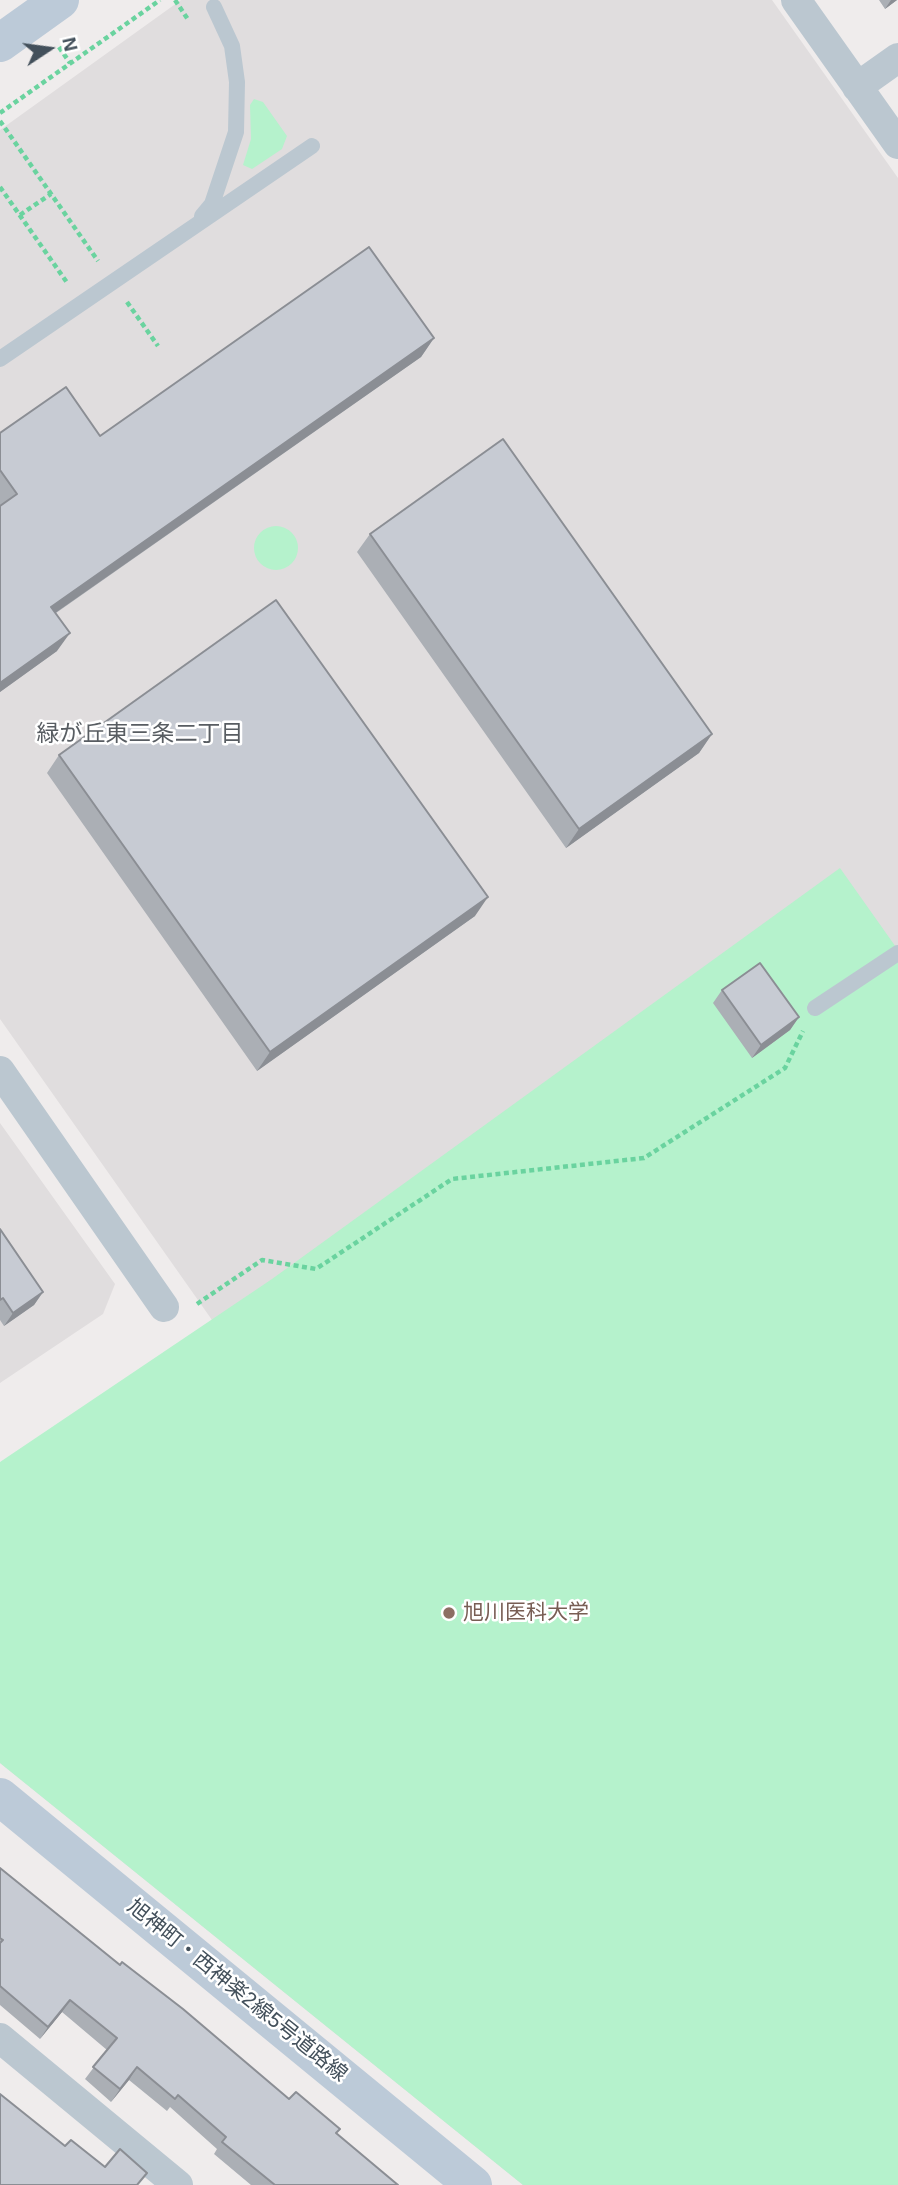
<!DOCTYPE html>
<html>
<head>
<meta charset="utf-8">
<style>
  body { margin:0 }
  #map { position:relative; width:898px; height:2185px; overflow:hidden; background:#efecec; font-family:Helvetica,sans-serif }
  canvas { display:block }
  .north { position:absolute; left:14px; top:14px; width:70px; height:70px; -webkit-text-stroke:5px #fff; paint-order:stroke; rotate:77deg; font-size:19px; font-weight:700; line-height:28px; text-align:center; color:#43505b }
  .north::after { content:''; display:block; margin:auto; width:24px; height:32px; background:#43505b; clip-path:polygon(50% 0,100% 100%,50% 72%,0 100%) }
</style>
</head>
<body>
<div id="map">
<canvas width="898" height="2185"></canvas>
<div class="north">N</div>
</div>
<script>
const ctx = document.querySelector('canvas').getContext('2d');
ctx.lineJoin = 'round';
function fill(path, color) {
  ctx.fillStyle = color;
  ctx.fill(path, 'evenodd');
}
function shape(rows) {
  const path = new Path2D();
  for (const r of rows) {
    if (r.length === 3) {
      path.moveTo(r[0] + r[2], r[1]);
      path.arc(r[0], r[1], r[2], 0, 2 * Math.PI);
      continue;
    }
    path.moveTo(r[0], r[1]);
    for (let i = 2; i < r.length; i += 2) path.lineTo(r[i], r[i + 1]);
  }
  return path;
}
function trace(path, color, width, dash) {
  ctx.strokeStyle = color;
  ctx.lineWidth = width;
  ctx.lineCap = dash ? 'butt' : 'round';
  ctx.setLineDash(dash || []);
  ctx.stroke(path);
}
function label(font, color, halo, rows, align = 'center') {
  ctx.font = font + ' Helvetica,"Noto Sans JP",sans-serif';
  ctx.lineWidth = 5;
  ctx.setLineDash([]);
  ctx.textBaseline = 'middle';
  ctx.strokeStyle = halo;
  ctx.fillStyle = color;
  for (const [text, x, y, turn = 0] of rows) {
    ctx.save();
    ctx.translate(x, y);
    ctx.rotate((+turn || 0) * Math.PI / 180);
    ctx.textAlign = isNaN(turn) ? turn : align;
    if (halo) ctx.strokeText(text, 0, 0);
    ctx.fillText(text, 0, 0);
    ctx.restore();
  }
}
fill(shape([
  [181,0,772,0,898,178,898,2185,523,2185,0,1763,212,1320,0,1019,0,130],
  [0,1123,115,1284,103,1314,0,1383]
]), '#e0ddde');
fill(shape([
  [254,99,263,102,287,136,282,149,252,169,243,165,251,139,250,105],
  [276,548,22],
  [840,868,898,950,898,2185,523,2185,0,1763,0,1462,272,1279]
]), '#b5f2cc');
trace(shape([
  [175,0,189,21],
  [59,47,70,63],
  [0,113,160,0],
  [0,121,98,261],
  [0,187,68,284],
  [20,215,51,194],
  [127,302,158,346],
  [197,1304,262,1260,316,1269,452,1179,644,1158,785,1068,803,1031]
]), '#6ad39f', 4.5, [5, 3.5]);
trace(shape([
  [202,216,212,204,236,132,237,82,232,46,214,7],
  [0,359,312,146],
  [815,1008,898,953]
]), '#bbc7d0', 16);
trace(shape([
  [796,0,898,144],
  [857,87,898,58],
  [0,1071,164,1307],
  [0,2038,178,2185]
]), '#bbc7d0', 30);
trace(shape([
  [0,43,60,0],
  [0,1797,473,2185]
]), '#bccad8', 38);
fill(shape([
  [879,0,897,0,885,9],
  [434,338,421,357,56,613,57,651,0,692,0,433,100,436],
  [370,534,712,734,699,753,566,848,357,552],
  [59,755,475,916,257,1071,47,773],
  [722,990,799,1017,790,1030,752,1058,713,1003],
  [0,1229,43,1292,34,1305,4,1326,0,1320],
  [0,1868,120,1965,289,2099,337,2134,398,2185,251,2185,214,2154,217,2149,170,2107,167,2111,129,2080,111,2102,85,2079,107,2050,62,2012,40,2039,0,2005]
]), '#abafb5');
fill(shape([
  [891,0,897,0,885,9],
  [434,338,421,357,38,625,51,607],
  [70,633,57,651,0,692,0,683],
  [712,734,699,753,566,848,579,829],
  [488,897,475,916,257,1071,270,1052],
  [799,1017,790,1030,752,1058,761,1045],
  [43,1292,34,1305,4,1326,13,1313],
  [70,2000,62,2012,40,2039,48,2027],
  [137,2067,129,2080,111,2102,120,2089]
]), '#8b8e94');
const building = shape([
  [369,247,434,338,51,607,70,633,0,683,0,506,17,494,0,470,0,433,66,387,100,436,369,247],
  [503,439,712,734,579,829,370,534,503,439],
  [276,600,488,897,270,1052,59,755,276,600],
  [760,963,799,1017,761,1045,722,990,760,963],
  [0,1229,43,1292,13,1313,3,1298,0,1300,0,1229],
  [0,1868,120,1965,122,1962,183,2009,289,2099,296,2092,340,2129,336,2133,398,2185,275,2185,222,2142,226,2137,178,2095,175,2099,137,2067,120,2089,93,2067,117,2038,70,2000,48,2027,0,1986,0,1943,3,1940,0,1938,0,1868],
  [0,2094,65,2146,71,2140,105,2167,120,2149,147,2173,137,2185,0,2185,0,2094]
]);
fill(building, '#c7cbd3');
trace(building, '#8b8e94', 2);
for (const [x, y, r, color] of [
  [449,1613,7,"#8d6e63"]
]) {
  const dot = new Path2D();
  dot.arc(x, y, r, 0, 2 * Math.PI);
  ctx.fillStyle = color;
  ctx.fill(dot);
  trace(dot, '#fff', 2.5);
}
label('21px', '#785e54', '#fff', [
  ["旭川医科大学",463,1613]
], 'left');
label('21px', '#43505b', '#fff', [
  ["旭神町・西神楽2線5号道路線",237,1991,39]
]);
label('23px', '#585d62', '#fff', [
  ["緑が丘東三条二丁目",140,735]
]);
</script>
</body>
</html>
